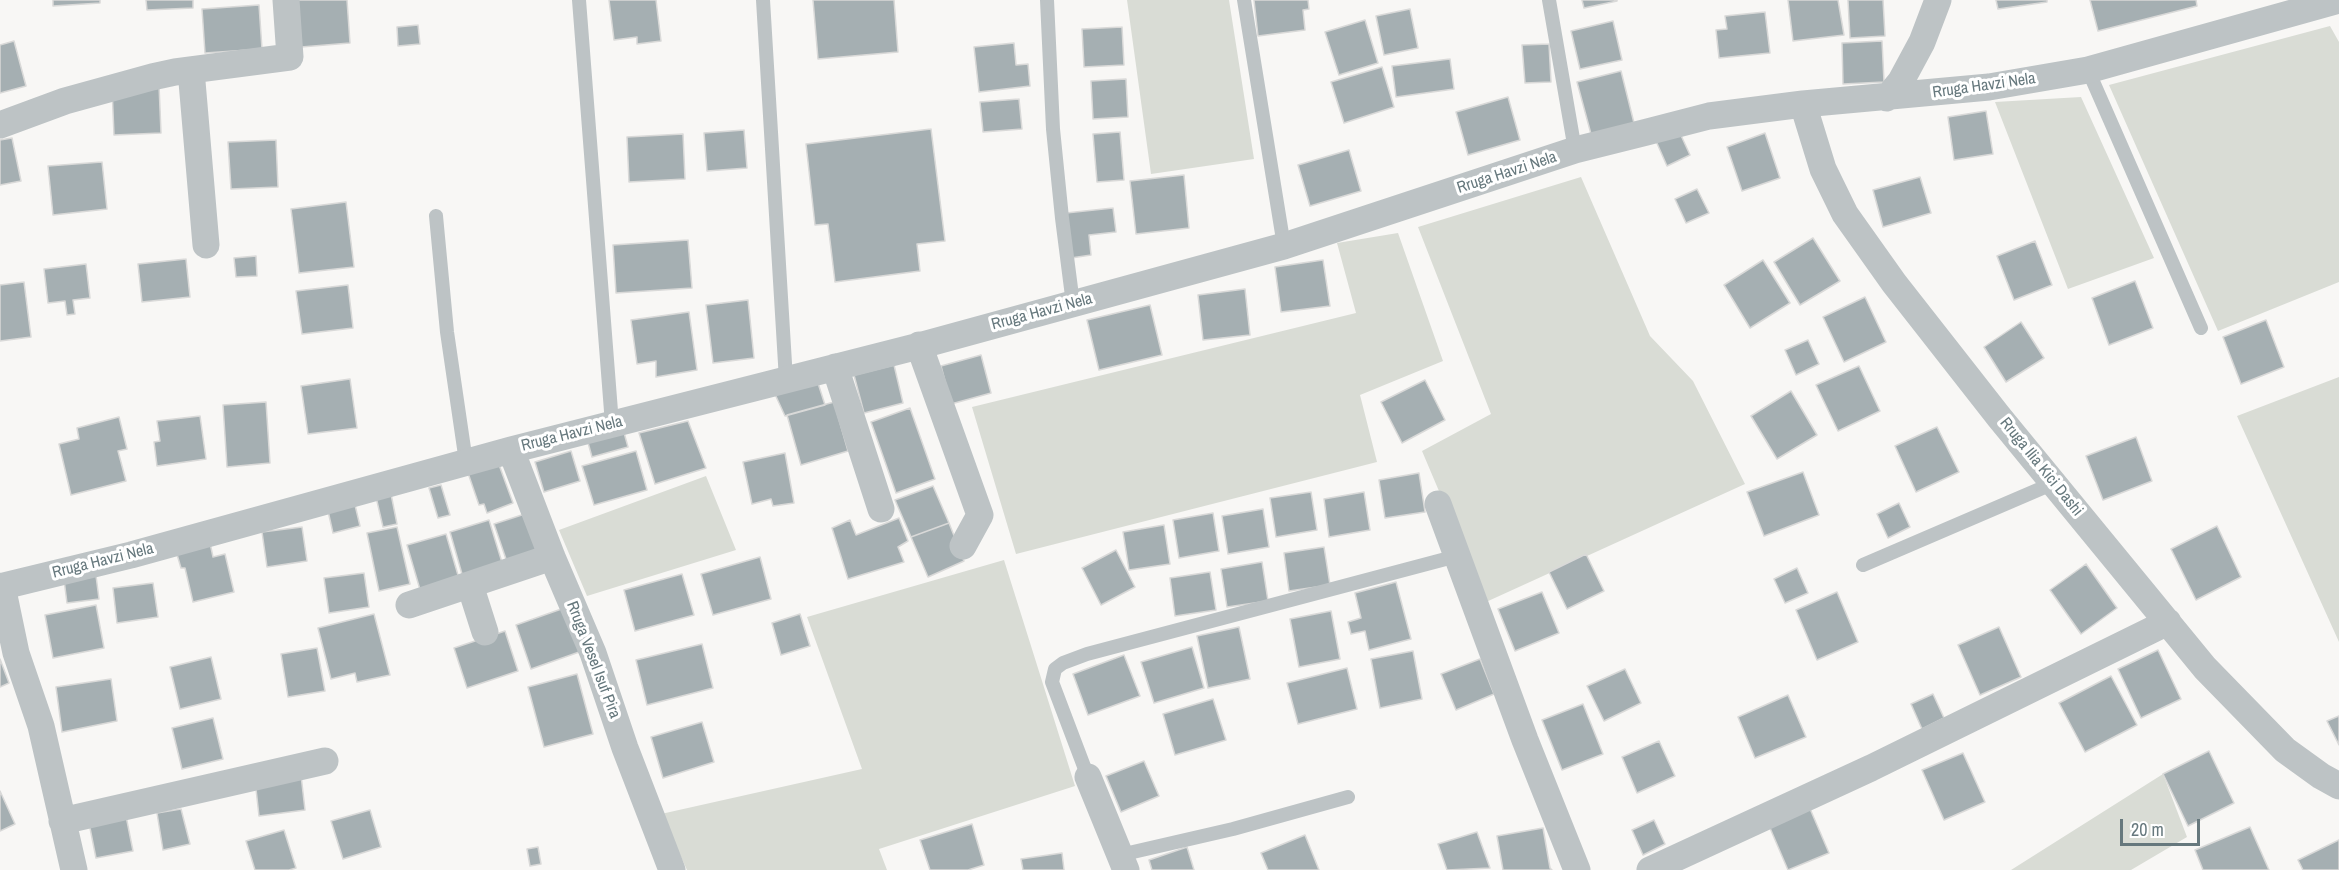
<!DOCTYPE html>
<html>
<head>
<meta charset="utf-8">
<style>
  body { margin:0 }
  #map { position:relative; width:2339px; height:870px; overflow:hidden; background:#f8f7f5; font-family:"Archivo Narrow",sans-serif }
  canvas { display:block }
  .scale { position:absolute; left:2120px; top:819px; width:80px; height:27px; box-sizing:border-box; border:3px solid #66787d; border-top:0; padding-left:8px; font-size:18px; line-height:21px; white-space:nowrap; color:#66787d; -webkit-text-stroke:4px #fff; paint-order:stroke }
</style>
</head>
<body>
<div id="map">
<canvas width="2339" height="870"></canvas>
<div class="scale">20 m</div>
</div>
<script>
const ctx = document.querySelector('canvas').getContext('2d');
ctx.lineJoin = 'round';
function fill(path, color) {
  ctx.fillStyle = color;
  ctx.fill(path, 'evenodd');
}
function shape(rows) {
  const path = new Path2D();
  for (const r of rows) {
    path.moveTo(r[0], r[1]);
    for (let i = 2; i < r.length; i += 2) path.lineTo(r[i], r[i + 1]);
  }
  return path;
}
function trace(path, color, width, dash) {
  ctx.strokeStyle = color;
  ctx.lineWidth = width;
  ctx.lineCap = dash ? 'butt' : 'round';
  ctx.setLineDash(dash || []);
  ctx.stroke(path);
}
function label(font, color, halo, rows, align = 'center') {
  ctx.font = font + ' "Archivo Narrow",sans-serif';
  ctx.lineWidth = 6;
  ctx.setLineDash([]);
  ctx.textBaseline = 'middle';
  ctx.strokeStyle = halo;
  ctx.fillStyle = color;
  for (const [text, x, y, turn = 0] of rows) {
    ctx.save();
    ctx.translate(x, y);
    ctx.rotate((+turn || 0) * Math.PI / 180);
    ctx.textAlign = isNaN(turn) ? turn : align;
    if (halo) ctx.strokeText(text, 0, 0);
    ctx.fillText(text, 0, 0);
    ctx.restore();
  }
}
fill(shape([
  [1127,0,1229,0,1254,159,1151,174],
  [2330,26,2339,42,2339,282,2218,331,2109,85],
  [2081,97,2154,258,2068,289,1995,102],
  [1581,177,1650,336,1693,381,1745,484,1486,602,1422,451,1491,414,1418,227],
  [1398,233,1443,361,1360,395,1377,462,1016,554,972,407,1356,313,1337,243],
  [2339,377,2339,642,2237,416],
  [706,476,736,550,587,596,559,530],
  [1004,560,1075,786,879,849,887,870,687,870,661,814,862,769,807,617],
  [2163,774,2187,837,2131,870,2011,870]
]), '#d9dcd5');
const building = shape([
  [53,0,100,0,100,3,53,6,53,0],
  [146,0,193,0,193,8,147,10,146,0],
  [297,0,347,0,350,43,301,47,297,0],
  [609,0,656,0,661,41,637,44,637,37,614,40,609,0],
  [813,0,894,0,898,52,818,59,813,0],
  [1254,0,1308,0,1309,9,1303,10,1305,30,1258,36,1254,0],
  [1582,0,1617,0,1617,1,1584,8,1582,0],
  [1788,0,1838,0,1844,35,1793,41,1788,0],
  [1848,0,1883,0,1885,36,1850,38,1848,0],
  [1996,0,2047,0,2047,2,1998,9,1996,0],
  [2090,0,2196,0,2197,6,2098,31,2090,0],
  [259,5,262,49,205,53,202,9,259,5],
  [1410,9,1418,48,1384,55,1376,16,1410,9],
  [1765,12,1770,53,1719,58,1716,30,1727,29,1725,16,1765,12],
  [1365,20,1378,63,1339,75,1325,32,1365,20],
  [1613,21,1622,60,1580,69,1571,31,1613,21],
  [418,25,420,44,398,46,397,27,418,25],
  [1122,27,1124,65,1084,67,1082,29,1122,27],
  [14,41,26,86,0,93,0,45,14,41],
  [1882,41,1884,82,1843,84,1842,43,1882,41],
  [1014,43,1016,65,1028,64,1030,86,979,92,974,47,1014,43],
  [1549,44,1551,82,1525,83,1522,45,1549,44],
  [1450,59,1454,89,1396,97,1392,66,1450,59],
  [1382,67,1394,107,1344,123,1331,82,1382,67],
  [1621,71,1634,123,1591,134,1577,82,1621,71],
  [1126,79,1128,117,1093,119,1091,81,1126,79],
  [159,85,161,133,114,135,112,88,159,85],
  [1508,97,1520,140,1468,155,1456,112,1508,97],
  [1019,99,1022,129,983,132,980,102,1019,99],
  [1986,111,1993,154,1954,160,1948,117,1986,111],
  [931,129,945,241,917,244,920,271,835,282,828,224,815,225,806,144,931,129],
  [744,130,747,168,707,171,704,133,744,130],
  [1679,131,1690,155,1667,166,1656,141,1679,131],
  [1120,132,1124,180,1097,182,1093,134,1120,132],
  [1765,133,1780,178,1742,191,1727,147,1765,133],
  [683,134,685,179,629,182,627,137,683,134],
  [12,138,21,181,0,185,0,140,12,138],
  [276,140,278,187,231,189,228,142,276,140],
  [1349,150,1361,191,1310,206,1298,165,1349,150],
  [102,162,107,209,53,215,48,166,102,162],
  [1184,175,1189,228,1136,234,1130,181,1184,175],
  [1920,177,1931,213,1883,227,1873,190,1920,177],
  [1697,189,1709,213,1686,223,1675,199,1697,189],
  [346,202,354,267,299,273,291,209,346,202],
  [1113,208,1116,232,1089,235,1091,255,1071,258,1066,213,1113,208],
  [1813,238,1840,281,1800,305,1774,262,1813,238],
  [688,240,692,288,616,293,613,245,688,240],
  [2035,241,2052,285,2014,300,1997,256,2035,241],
  [256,256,257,276,236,277,234,258,256,256],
  [186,259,190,297,142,302,138,264,186,259],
  [1323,260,1330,306,1281,312,1275,267,1323,260],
  [1763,260,1790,303,1750,328,1724,285,1763,260],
  [86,264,90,298,73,300,75,314,67,315,65,301,48,303,44,269,86,264],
  [2135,281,2153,328,2109,345,2092,298,2135,281],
  [24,282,31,337,0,341,0,285,24,282],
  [348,285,353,328,302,334,296,291,348,285],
  [1245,289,1250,335,1203,340,1198,295,1245,289],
  [1865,297,1886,342,1844,362,1823,317,1865,297],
  [748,300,754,358,713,363,706,305,748,300],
  [1150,305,1162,355,1099,370,1087,320,1150,305],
  [689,312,697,370,656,377,656,361,637,364,631,320,689,312],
  [2266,320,2284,367,2241,384,2223,337,2266,320],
  [2021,322,2044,358,2006,382,1984,347,2021,322],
  [1808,340,1819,364,1796,375,1785,350,1808,340],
  [981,355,991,393,951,404,941,366,981,355],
  [894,365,903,403,864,413,854,375,894,365],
  [1859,366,1880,411,1838,431,1816,385,1859,366],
  [350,379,357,428,308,434,301,386,350,379],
  [817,380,825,405,785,416,774,392,817,380],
  [1425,380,1445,420,1402,443,1381,402,1425,380],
  [1791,391,1817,435,1777,459,1751,416,1791,391],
  [266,402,270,463,227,467,223,405,266,402],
  [834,402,848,451,801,465,787,415,834,402],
  [910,408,935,479,896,493,871,422,910,408],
  [200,416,206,459,157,466,154,442,160,441,157,421,200,416],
  [119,417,127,449,118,451,126,481,71,495,59,444,79,439,77,428,119,417],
  [688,421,706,468,655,484,639,433,688,421],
  [1937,427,1959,472,1916,492,1895,446,1937,427],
  [623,429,628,447,592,457,587,439,623,429],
  [2136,437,2152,481,2103,500,2086,456,2136,437],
  [571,451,580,481,544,492,535,462,571,451],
  [636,451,647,490,594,505,582,466,636,451],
  [785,453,794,503,773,506,771,499,752,504,743,462,785,453],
  [498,462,513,503,487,513,484,504,479,505,468,473,498,462],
  [1803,472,1819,515,1764,536,1747,492,1803,472],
  [1419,473,1425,512,1385,518,1379,480,1419,473],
  [441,485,450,515,438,518,429,488,441,485],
  [933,486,949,523,911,537,895,500,933,486],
  [1311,492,1317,530,1276,537,1270,498,1311,492],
  [1364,492,1370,530,1329,537,1324,499,1364,492],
  [391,494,397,524,383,527,376,497,391,494],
  [1899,503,1910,527,1888,538,1877,514,1899,503],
  [355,505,360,526,333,533,328,511,355,505],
  [1263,509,1269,547,1228,554,1222,516,1263,509],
  [531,512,543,550,507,562,494,524,531,512],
  [1213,513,1219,551,1179,558,1173,520,1213,513],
  [899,518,908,541,898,547,904,562,848,579,832,528,850,520,856,535,899,518],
  [489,520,504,569,464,581,450,532,489,520],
  [949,523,964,561,928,577,911,537,949,523],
  [1164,525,1170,564,1129,570,1123,532,1164,525],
  [2217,526,2241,577,2196,600,2171,549,2217,526],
  [302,527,307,561,267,567,262,532,302,527],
  [397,527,410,584,379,591,367,533,397,527],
  [446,534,460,582,421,593,407,545,446,534],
  [210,543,213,557,225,554,234,592,193,602,185,568,181,568,176,551,210,543],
  [1324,547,1330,585,1289,591,1284,553,1324,547],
  [1116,550,1135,587,1101,605,1082,568,1116,550],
  [1586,554,1604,591,1567,609,1549,572,1586,554],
  [760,557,771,599,713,615,701,574,760,557],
  [1262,562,1268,601,1227,607,1221,569,1262,562],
  [2086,564,2117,608,2081,634,2050,590,2086,564],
  [95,568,99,599,67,603,63,572,95,568],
  [1797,568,1808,593,1785,603,1774,579,1797,568],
  [1210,572,1216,610,1175,616,1170,578,1210,572],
  [364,573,369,607,329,613,324,578,364,573],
  [682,574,694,615,635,631,624,590,682,574],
  [1396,582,1411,639,1369,650,1365,631,1351,634,1348,622,1361,618,1355,593,1396,582],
  [153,583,158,617,117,623,113,588,153,583],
  [1542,592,1559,633,1515,651,1498,609,1542,592],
  [1837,592,1858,642,1817,660,1796,610,1837,592],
  [96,605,104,648,53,658,45,615,96,605],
  [567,607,582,651,531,669,516,625,567,607],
  [1331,611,1340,659,1299,667,1290,619,1331,611],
  [374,614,390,675,357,682,355,673,331,679,318,628,374,614],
  [800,614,810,646,781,655,772,623,800,614],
  [1239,627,1250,679,1208,688,1197,636,1239,627],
  [1999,627,2021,677,1980,695,1958,645,1999,627],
  [505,631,518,671,467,688,454,648,505,631],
  [702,644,713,688,647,705,636,660,702,644],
  [1192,647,1204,688,1154,703,1141,662,1192,647],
  [317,648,325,691,288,697,281,654,317,648],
  [2158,650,2181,699,2141,718,2118,669,2158,650],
  [1413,651,1422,699,1380,708,1371,659,1413,651],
  [1124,655,1140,696,1088,715,1073,674,1124,655],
  [211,657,221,699,180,709,170,667,211,657],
  [0,659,9,683,0,687,0,659],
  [1480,659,1494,694,1456,710,1441,674,1480,659],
  [1347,668,1357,709,1298,724,1287,683,1347,668],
  [1625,669,1641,703,1604,721,1587,686,1625,669],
  [577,674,593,734,544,747,528,687,577,674],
  [2111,676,2137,725,2085,752,2059,703,2111,676],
  [111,679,117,721,62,732,56,687,111,679],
  [1933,694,1944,718,1922,729,1911,704,1933,694],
  [1788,695,1806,737,1755,758,1738,717,1788,695],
  [1213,699,1226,740,1175,755,1163,714,1213,699],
  [1583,704,1603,754,1562,770,1542,720,1583,704],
  [2339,716,2339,745,2327,721,2339,716],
  [213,718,223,759,182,769,172,728,213,718],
  [702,722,714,762,663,778,651,737,702,722],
  [1659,741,1675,776,1637,793,1622,757,1659,741],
  [2209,751,2234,803,2188,826,2163,774,2209,751],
  [1963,753,1985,802,1944,820,1922,770,1963,753],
  [1144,761,1159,796,1121,812,1106,776,1144,761],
  [301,775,305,810,259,816,255,780,301,775],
  [0,791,15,824,0,831,0,791],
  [1808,804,1829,853,1788,870,1767,821,1808,804],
  [181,809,190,844,163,850,157,813,181,809],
  [370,810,381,847,343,859,331,821,370,810],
  [125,811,133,851,96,858,88,818,125,811],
  [1654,820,1665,844,1643,855,1632,830,1654,820],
  [972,824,984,865,968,870,930,870,920,840,972,824],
  [2250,827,2269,870,2203,870,2195,850,2250,827],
  [1543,828,1550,868,1552,870,1503,870,1497,836,1543,828],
  [284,830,296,868,289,870,255,870,246,841,284,830],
  [1477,832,1490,868,1447,870,1438,844,1477,832],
  [1305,835,1319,870,1268,870,1261,853,1305,835],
  [2339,840,2339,870,2303,870,2298,860,2339,840],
  [538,847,541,864,530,866,527,849,538,847],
  [1187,847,1194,870,1152,870,1149,860,1187,847],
  [1062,853,1064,870,1023,870,1021,859,1062,853]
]);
fill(building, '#a5afb2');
trace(building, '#d9d9d8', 1.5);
trace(shape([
  [579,0,612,424],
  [763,0,786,380],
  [1047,0,1053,129,1062,218,1073,304],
  [1244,0,1284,246],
  [1549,0,1575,150],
  [2088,70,2201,328],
  [436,216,447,332,466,462],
  [1863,565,2054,483],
  [1088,777,1052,682,1055,669,1063,663,1087,654,1457,556],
  [1120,855,1233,829,1348,797]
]), '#bdc3c5', 14);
trace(shape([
  [191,70,206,245],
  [1887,98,1901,81,1922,42,1938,0],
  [1803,104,1823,169,1845,214,1894,283,1999,417,2205,668,2285,750,2321,776,2339,786],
  [0,125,65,101,152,77,175,72,290,57,286,0],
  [919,345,980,515,963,546],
  [835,367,881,509],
  [511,450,552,557,593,653,625,748,672,870],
  [1438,504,1525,740,1577,870],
  [470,585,485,632],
  [2,586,16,653,41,726,74,870],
  [0,587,131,555,511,450,915,347,1284,246,1575,150,1647,132,1709,116,1803,104,1989,87,2088,70,2339,0],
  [409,605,552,557],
  [1088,777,1126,870],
  [62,821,325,761],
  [1650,870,1871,768,2168,622]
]), '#bdc3c5', 27);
label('16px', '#66787d', '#fff', [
  ["Rruga Havzi Nela",1984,86,-8],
  ["Rruga Havzi Nela",1507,173,-18],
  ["Rruga Havzi Nela",1042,312,-15],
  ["Rruga Havzi Nela",572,434,-14],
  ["Rruga Ilia Kici Dashi",2041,467,51],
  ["Rruga Havzi Nela",103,561,-14],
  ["Rruga Vesel Isuf Pira",593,660,69]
]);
</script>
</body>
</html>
